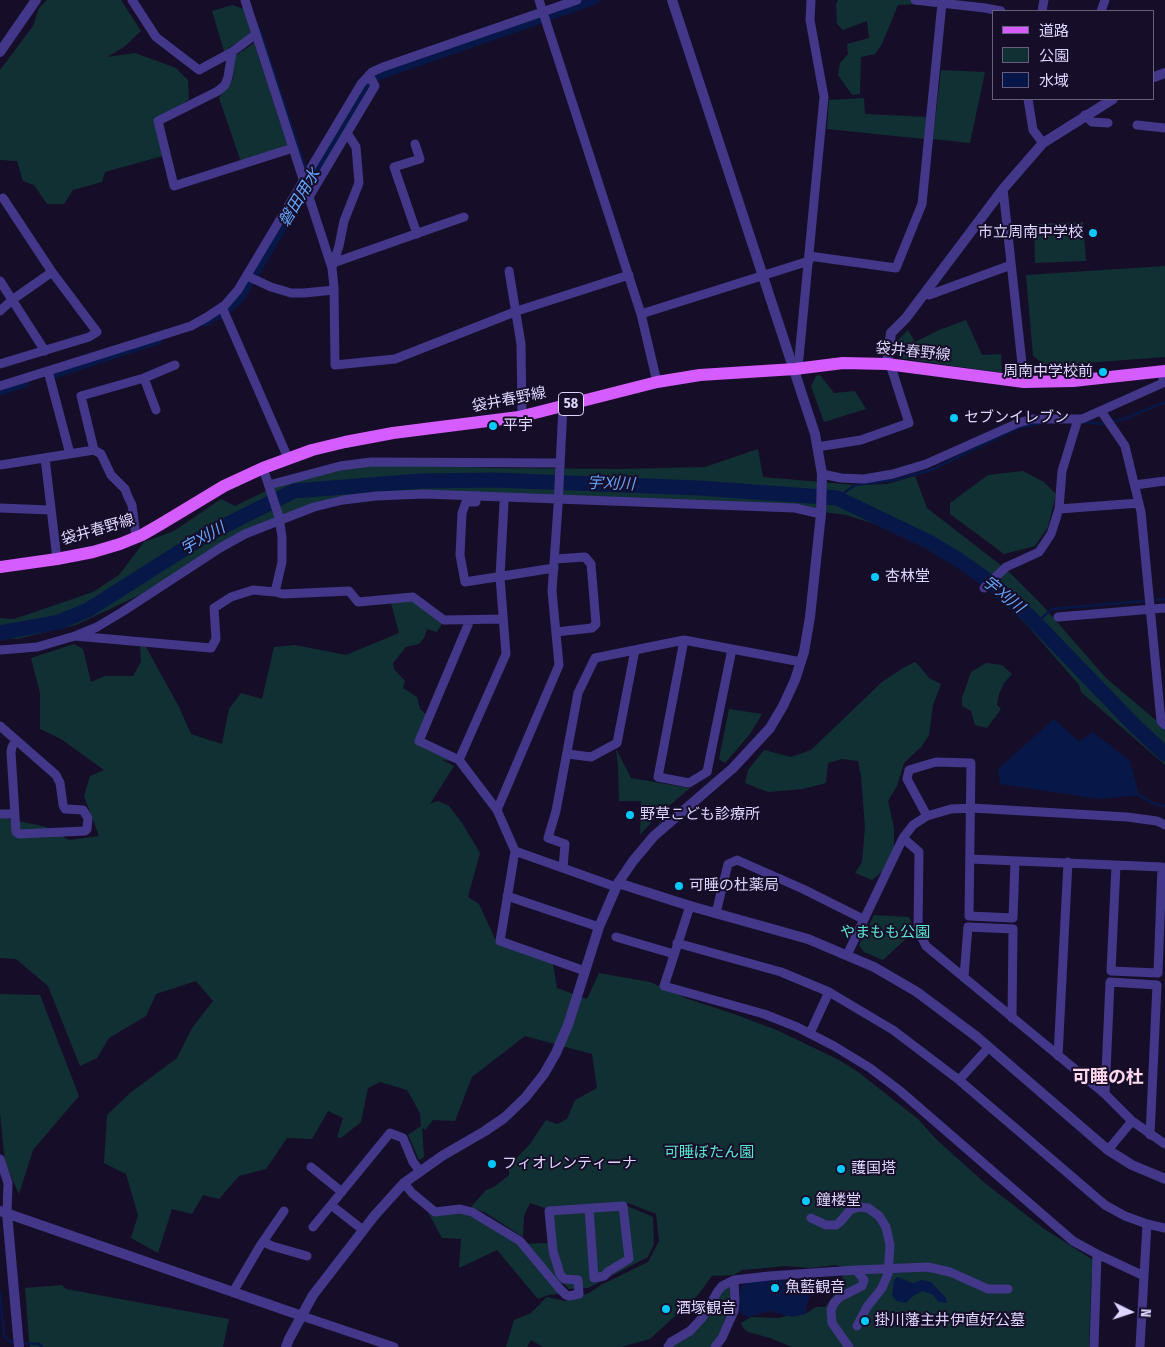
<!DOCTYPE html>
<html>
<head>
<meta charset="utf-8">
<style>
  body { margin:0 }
  #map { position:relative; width:1165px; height:1347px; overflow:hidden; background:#160e28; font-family:"Fira Sans Condensed","Noto Sans JP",sans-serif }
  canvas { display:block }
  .legend { position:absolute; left:992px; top:10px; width:162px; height:90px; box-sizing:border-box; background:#160e28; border:1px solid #665e7e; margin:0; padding:6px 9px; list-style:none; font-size:15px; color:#dfd6ff }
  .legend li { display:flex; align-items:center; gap:10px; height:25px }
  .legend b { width:25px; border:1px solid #665e7e }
  .north { position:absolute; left:1105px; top:1287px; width:50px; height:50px; -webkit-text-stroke:4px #160e28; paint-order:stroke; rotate:94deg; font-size:14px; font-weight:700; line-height:20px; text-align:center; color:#dfd6ff }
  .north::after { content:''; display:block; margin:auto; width:18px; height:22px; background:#dfd6ff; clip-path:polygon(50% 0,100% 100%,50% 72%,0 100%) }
</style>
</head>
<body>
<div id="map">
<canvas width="1165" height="1347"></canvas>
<ul class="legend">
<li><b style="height:6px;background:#d55dff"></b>道路</li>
<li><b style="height:14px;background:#113033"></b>公園</li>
<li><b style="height:14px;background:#071848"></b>水域</li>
</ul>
<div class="north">N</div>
</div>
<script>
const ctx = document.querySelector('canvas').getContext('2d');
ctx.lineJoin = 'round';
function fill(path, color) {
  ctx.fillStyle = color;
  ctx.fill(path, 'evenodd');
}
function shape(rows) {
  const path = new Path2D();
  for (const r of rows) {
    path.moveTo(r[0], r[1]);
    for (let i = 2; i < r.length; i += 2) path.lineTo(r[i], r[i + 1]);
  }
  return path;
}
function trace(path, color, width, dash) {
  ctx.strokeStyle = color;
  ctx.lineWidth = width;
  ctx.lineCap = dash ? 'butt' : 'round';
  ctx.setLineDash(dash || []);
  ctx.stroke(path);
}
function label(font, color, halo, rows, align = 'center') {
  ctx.font = font + ' "Fira Sans Condensed","Noto Sans JP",sans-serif';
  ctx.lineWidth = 4;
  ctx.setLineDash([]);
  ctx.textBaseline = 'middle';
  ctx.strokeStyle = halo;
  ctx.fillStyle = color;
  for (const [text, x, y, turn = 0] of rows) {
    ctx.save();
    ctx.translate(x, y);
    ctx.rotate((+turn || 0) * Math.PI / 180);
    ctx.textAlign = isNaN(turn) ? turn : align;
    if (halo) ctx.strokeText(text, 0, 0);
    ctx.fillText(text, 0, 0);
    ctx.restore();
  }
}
fill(shape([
  [47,0,121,0,141,31,124,47,107,57,135,53,176,68,188,80,189,99,156,124,166,155,105,172,102,182,73,190,64,204,47,204,34,185,23,181,17,161,0,160,0,70,33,26,39,8],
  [838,0,942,0,939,3,898,5,882,44,875,54,861,57,860,94,852,95,838,75,840,63,848,54,847,44,869,38,867,21,843,30,837,24,836,4],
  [232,5,244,9,251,34,224,51,212,11],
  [254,43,288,147,241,162,219,98,233,79,235,56],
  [941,70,985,72,970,143,933,139],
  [864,98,865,114,927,117,924,139,827,129,829,100],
  [1083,222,1086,261,1035,263,1034,224],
  [1165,266,1165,357,1046,366,1033,356,1026,275],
  [966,320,982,355,1001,354,1002,373,899,358,897,354,898,340,908,330,915,342,939,330],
  [820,375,834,393,855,391,866,409,824,422,811,386,816,376],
  [758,449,763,477,855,485,887,484,915,476,927,508,1007,570,1043,606,1106,678,1165,728,1165,765,1081,692,1079,685,1026,624,992,593,944,556,890,529,846,515,795,508,401,492,304,507,146,592,76,625,17,639,0,638,0,618,14,619,93,592,119,575,144,542,174,531,221,499,235,506,274,487,365,463,495,468,619,469,705,467],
  [1023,471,1044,482,1056,494,1048,527,1035,546,1004,554,950,514,950,503,988,475],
  [415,599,444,620,437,632,427,629,424,638,419,644,406,647,393,663,394,669,405,681,403,688,417,697,420,709,428,716,415,743,452,761,442,760,454,766,430,804,438,801,449,806,462,823,480,853,468,897,479,904,497,943,553,964,557,988,587,999,599,973,650,982,688,999,734,1014,779,1031,839,1060,858,1072,918,1119,937,1140,986,1184,1043,1228,1093,1260,1091,1282,1089,1347,792,1347,770,1338,748,1332,743,1328,741,1323,751,1317,779,1318,795,1313,805,1314,816,1307,825,1307,836,1292,844,1286,842,1273,854,1270,835,1265,811,1268,786,1266,742,1270,734,1275,712,1276,697,1296,650,1339,621,1347,543,1347,531,1340,527,1347,506,1347,514,1320,531,1313,547,1297,565,1301,589,1293,601,1285,648,1262,659,1241,656,1214,628,1203,603,1206,625,1205,653,1217,654,1244,648,1257,588,1288,569,1289,557,1276,568,1293,548,1295,538,1299,497,1250,459,1268,461,1239,442,1238,425,1207,463,1213,483,1222,518,1244,548,1243,548,1209,530,1203,524,1216,523,1237,486,1213,471,1207,486,1190,494,1187,509,1175,509,1166,530,1144,546,1120,557,1124,567,1119,575,1100,597,1088,592,1054,525,1036,472,1077,455,1121,433,1120,425,1130,422,1127,424,1157,419,1160,408,1135,421,1126,420,1113,407,1090,380,1082,368,1088,361,1122,341,1138,337,1137,343,1118,328,1111,312,1139,287,1138,266,1169,239,1176,219,1199,203,1195,192,1214,172,1209,158,1253,131,1238,138,1215,126,1174,104,1163,107,1115,130,1093,177,1058,192,1028,213,1001,196,981,156,994,146,1016,109,1038,97,1058,80,1066,48,986,16,959,0,958,0,817,46,827,69,840,99,836,84,796,90,776,104,770,61,739,40,729,40,693,31,658,74,644,83,649,91,682,105,676,133,676,141,662,140,646,146,647,179,707,191,734,222,744,229,709,241,693,262,699,274,647,295,645,346,655,399,633,391,603],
  [915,662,921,668,929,678,941,684,933,705,929,735,922,746,904,763,897,786,888,801,894,828,894,848,883,871,872,880,855,873,862,862,865,827,861,776,858,761,842,759,828,763,826,783,803,789,768,792,745,783,748,770,764,750,791,757,811,750,882,682,903,668],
  [986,663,1002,665,1012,674,1004,683,999,694,997,705,1001,709,987,728,975,725,971,711,962,706,962,698,971,672],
  [729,709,762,714,750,734,725,763,719,759],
  [616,749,631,778,690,788,656,817,640,835,641,801,619,801,618,766],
  [874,915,909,917,912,923,911,934,883,960,864,952,859,945],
  [0,994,40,995,79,1096,33,1150,19,1194,5,1163,0,1113],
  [62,1285,66,1289,229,1319,223,1347,30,1347,29,1341,25,1288],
  [732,1285,732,1299,724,1326,711,1347,671,1347,721,1291]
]), '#113033');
fill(shape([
  [1054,719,1079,742,1093,732,1130,761,1139,795,1099,799,1000,784,998,769],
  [897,1277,913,1283,922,1280,931,1282,946,1298,947,1303,939,1302,932,1294,922,1291,912,1297,906,1303,897,1301,892,1296,894,1280],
  [772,1280,805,1281,830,1285,829,1290,816,1291,811,1294,806,1306,806,1314,792,1317,769,1311,749,1317,742,1315,739,1309,741,1287,746,1282]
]), '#071848');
trace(shape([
  [259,28,306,170],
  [1083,422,1104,424,1127,418,1165,402],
  [837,498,855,485,894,480,931,470,1018,428,1043,423],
  [1157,600,1165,599],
  [1036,623,1052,609,1143,601],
  [1164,753,1165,752],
  [1139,795,1154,804,1165,806],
  [0,1292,4,1336,10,1342,17,1342],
  [22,1343,39,1344,42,1347]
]), '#071848', 2.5);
trace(shape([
  [205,322,227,310,241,297,367,85,377,76,595,0],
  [54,374,158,340],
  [0,391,25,383]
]), '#071848', 9);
trace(shape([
  [0,633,59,622,88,610,206,535,294,491,420,481,494,480,699,488,837,498,929,542,959,560,990,582,1030,617,1135,726,1165,754]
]), '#071848', 15);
trace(shape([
  [132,0,156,37,199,70,232,52],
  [245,0,332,268,334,287,335,365,395,359,517,311,629,275],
  [539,0,641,314,657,382],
  [915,0,985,8,1001,11],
  [1042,11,1044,0],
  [1101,11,1105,0],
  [256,34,232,52,228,77,225,85,218,91,158,121,174,186,293,148],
  [1028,99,1033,130,1043,143],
  [1085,115,1092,122,1108,123],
  [1137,125,1165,128],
  [415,144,420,159,394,167,417,234],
  [1003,189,1024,382],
  [309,197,375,86,369,75],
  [809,256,896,268,922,204,942,3],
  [333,263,464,217],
  [332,268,339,246,344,221,359,183,356,147,347,133],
  [509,271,521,344,522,416],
  [247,276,271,287,291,293,304,293,334,290],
  [0,281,45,351],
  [925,293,929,295,1011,265],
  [222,307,288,458],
  [0,311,12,300,52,272],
  [641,314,809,261],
  [0,364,89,337,97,332,52,272,3,198],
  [798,368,824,97,810,20,811,0],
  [48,371,70,454],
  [144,378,156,410],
  [0,386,191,326,207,317,225,305,238,290,361,84,372,72,383,67,577,0],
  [1101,411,1125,446,1141,512,1161,721,1165,725],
  [817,447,861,440,909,423,890,364],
  [94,450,81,396,144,378,175,365],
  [45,458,57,559],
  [0,465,94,450,101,454,111,475,125,489,128,497,132,505,136,537],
  [263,468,279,517,282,537,282,562,275,592],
  [822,474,841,478,864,479,893,474,926,464,1018,423,1032,419,1082,419,1163,383,1163,372],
  [269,485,340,466,371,462,560,463],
  [1135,485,1165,481],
  [476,502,466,502,462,513,460,555,465,582,554,568],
  [0,508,50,510],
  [1059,509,1139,503],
  [555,559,585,557,591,564,596,624,592,628,556,632],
  [984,588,1006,567,1039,552,1051,534,1059,509,1062,471,1078,419],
  [1058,617,1165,608],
  [470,620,419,741,459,760,497,810,515,851,500,941,585,971],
  [75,636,97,627,122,612,220,548,245,534,314,507,343,500,376,496,425,494,795,508,821,514],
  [684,640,658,777,689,783,707,772,732,649],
  [0,650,37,647,75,636,211,648,216,639,214,608,231,597,253,590,275,592,283,594,349,591,358,602,413,597,444,620,503,619],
  [0,726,16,740,12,747,11,752,16,832,19,834,85,831,87,829,88,818,83,810,65,809,63,805,60,783,56,775,16,740],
  [568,754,591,757,617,743,635,650],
  [459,760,506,654,500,577,504,503],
  [497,810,559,665,552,591,558,506,563,406],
  [0,814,14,814],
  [927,816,907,779,909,770,936,762,971,763,969,916,1013,918,1015,861],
  [903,838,919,852,918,930,926,946,1105,1094,1132,1121,1165,1144],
  [515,851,616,887],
  [970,859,1162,867,1165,868],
  [1116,866,1111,971,1158,973,1162,867],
  [563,868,565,844,548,838,556,811,578,693,595,658,684,640,801,662],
  [507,896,599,927],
  [690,906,664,986,764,1014,797,1027,834,1046,870,1068,899,1090,1073,1241,1097,1254,1144,1276,1140,1347],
  [716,913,728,864,737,860,803,889,863,919],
  [616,937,674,954],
  [677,943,781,972,829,992,893,1030,959,1080,1105,1205,1125,1216,1147,1224,1144,1276],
  [847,955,903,838,913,825,927,816,951,809,972,808,1127,817,1157,821,1165,825],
  [964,977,968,927,1013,929,1012,1018],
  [810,1033,829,992],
  [1058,1056,1068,862],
  [959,1080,988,1048],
  [1105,1094,1110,982,1157,985,1150,1135],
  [1108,1150,1132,1121],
  [0,1159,8,1183,7,1213],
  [311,1167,342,1192],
  [404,1183,412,1193,435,1212,460,1209,472,1212,520,1241,559,1288,566,1295,569,1296,579,1294,578,1280,564,1279,560,1274,553,1251,549,1211,623,1206,629,1259,609,1271,604,1276,594,1278,589,1208],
  [811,1218,826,1225,836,1225,840,1222,850,1210,859,1207,868,1208,879,1216,886,1227,890,1245,888,1274,882,1288,867,1307,857,1326],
  [1147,1224,1165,1228],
  [313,1227,331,1205],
  [363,1230,331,1205,390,1133,403,1138,413,1162,420,1171],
  [264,1242,272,1246,307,1256],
  [856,1270,928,1267,950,1272,988,1289,1008,1289],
  [233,1292,260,1246,284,1211],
  [302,1316,394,1347],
  [668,1347,671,1342,690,1331,702,1318,718,1291,722,1286,734,1280,769,1276,856,1270,864,1280,862,1286,840,1297,834,1303,831,1310,832,1323,849,1347],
  [715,1347,722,1338,734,1311,735,1300,734,1280],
  [1094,1347,1097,1254]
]), '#43378a', 9);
trace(shape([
  [0,52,36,0],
  [1154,77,1165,73],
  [887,364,891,333,906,318,1003,189,1043,143,1113,99],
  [618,883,690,906,808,939,874,967,917,992,977,1037,1108,1150,1132,1165,1165,1179],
  [0,1211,302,1316],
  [7,1213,19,1347],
  [286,1347,289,1339,313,1295,375,1215,404,1183,442,1156,485,1131,504,1118,525,1098,544,1074,556,1053,568,1025,599,927,618,883,633,861,654,836,733,768,770,728,783,706,795,680,804,652,810,617,821,514,822,474,815,434,672,0]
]), '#43378a', 10);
trace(shape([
  [0,567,57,559,93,552,120,544,142,535,161,524,224,486,263,468,312,450,345,442,393,433,519,417,657,382,700,375,795,369,843,363,887,364,1024,382,1073,381,1165,371]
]), '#d55dff', 12);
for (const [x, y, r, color] of [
  [1093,233,5,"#02c9ff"],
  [1103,372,5,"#02c9ff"],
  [954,418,5,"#02c9ff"],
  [493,426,5,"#02c9ff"],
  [875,577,5,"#02c9ff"],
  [630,815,5,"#02c9ff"],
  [679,886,5,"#02c9ff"],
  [492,1164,5,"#02c9ff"],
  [841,1169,5,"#02c9ff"],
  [806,1201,5,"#02c9ff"],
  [775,1288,5,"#02c9ff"],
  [666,1309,5,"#02c9ff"],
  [865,1321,5,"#02c9ff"]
]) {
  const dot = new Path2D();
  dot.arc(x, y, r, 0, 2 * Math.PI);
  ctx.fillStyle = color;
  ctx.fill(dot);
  trace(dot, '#160e28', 2);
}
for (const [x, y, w] of [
  [571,404,25]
]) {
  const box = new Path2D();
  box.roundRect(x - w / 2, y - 11.5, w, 23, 4);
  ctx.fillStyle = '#160e28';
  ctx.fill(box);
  trace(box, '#dfd6ff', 1);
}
label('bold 14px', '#dfd6ff', null, [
  ["58",571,404]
]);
label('15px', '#dfd6ff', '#160e28', [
  ["市立周南中学校",1083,233,"right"],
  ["周南中学校前",1093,372,"right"],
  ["セブンイレブン",964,418],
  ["平宇",503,426],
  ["杏林堂",885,577],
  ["野草こども診療所",640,815],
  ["可睡の杜薬局",689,886],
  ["フィオレンティーナ",502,1164],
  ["護国塔",851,1169],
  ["鐘楼堂",816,1201],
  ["魚藍観音",785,1288],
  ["酒塚観音",676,1309],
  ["掛川藩主井伊直好公墓",875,1321]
], 'left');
label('15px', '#dfd6ff', '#160e28', [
  ["袋井春野線",913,352,6],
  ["袋井春野線",509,400,-11],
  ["袋井春野線",98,530,-16]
]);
label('15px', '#5ae6d3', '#160e28', [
  ["やまもも公園",885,933],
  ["可睡ぼたん園",709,1153]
]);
label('italic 16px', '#64a5ff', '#160e28', [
  ["磐田用水",300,198,-59],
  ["宇刈川",611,484,2],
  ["宇刈川",203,539,-30],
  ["宇刈川",1003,595,39]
]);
label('bold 18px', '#ffd8ec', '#160e28', [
  ["可睡の杜",1108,1078]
]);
</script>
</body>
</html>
